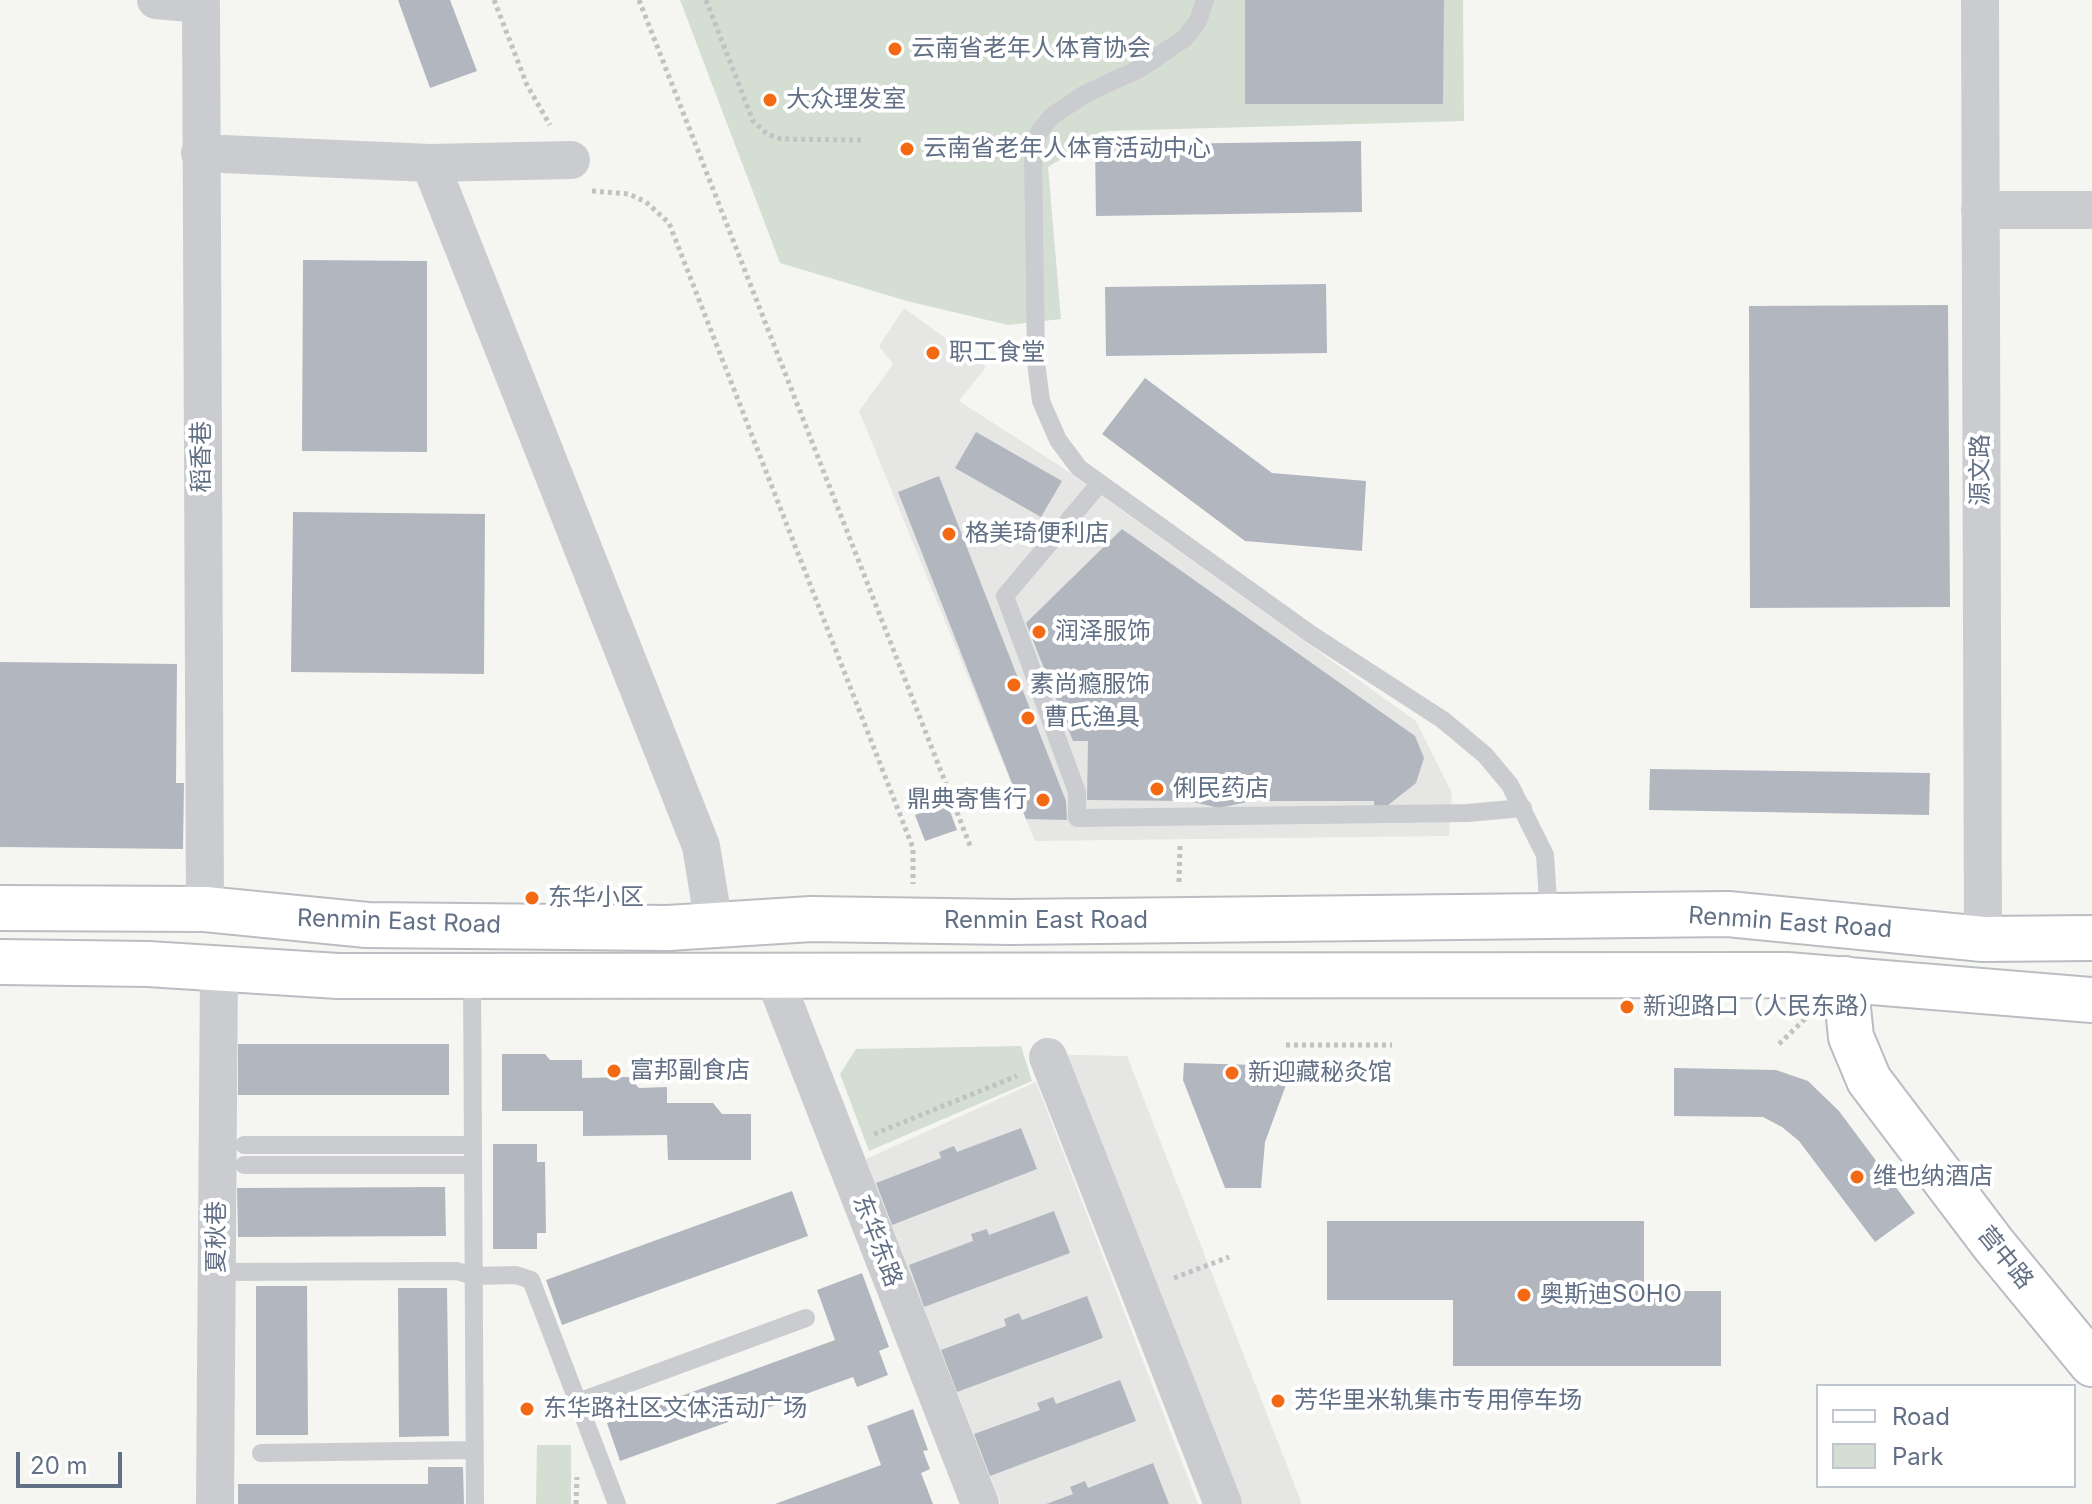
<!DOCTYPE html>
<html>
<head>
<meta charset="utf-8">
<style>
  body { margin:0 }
  #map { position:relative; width:2092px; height:1504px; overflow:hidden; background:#f5f6f2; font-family:Inter,sans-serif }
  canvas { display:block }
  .legend { position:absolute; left:1816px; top:1384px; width:260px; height:104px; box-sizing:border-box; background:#fff; border:2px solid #c0c6cf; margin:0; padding:10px 14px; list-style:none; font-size:24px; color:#627086 }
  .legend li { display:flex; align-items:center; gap:16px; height:40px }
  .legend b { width:40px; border:2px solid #c0c6cf }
  .scale { position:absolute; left:16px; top:1452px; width:106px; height:36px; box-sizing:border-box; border:4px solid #627086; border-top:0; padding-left:10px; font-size:24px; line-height:28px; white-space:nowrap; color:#627086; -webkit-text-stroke:6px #fff; paint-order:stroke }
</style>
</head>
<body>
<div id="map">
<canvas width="2092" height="1504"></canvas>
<ul class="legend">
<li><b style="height:10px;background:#fff"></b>Road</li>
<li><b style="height:22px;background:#d5ded2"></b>Park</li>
</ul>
<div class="scale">20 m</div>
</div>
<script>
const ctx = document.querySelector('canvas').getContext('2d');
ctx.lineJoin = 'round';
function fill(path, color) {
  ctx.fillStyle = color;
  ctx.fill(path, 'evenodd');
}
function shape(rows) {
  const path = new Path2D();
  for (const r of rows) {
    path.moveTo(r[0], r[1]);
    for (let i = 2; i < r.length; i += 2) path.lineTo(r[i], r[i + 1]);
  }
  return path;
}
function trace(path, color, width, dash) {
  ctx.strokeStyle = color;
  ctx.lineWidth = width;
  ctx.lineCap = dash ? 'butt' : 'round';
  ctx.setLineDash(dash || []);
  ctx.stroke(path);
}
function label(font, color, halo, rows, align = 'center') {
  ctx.font = font + ' Inter,"Noto Sans SC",sans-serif';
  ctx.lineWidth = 8;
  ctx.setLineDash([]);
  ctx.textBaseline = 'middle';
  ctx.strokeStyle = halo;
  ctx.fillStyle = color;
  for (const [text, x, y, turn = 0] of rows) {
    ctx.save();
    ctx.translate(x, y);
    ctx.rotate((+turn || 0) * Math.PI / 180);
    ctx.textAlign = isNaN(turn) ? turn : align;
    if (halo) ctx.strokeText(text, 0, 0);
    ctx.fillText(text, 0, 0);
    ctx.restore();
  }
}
fill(shape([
  [904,308,986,367,959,401,1057,464,1416,721,1452,793,1449,836,1035,841,859,411,893,364,879,346],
  [1034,1054,1127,1056,1302,1504,1211,1504],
  [1036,1082,1198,1504,1001,1504,866,1159]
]), '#e6e7e5');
fill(shape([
  [680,0,1463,0,1464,121,1107,131,1048,167,1061,319,1008,325,907,301,780,263],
  [1021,1046,1032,1081,869,1151,840,1074,856,1049],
  [537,1445,571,1445,571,1504,536,1504]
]), '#d5ded2');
fill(shape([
  [398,0,450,0,477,71,430,88],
  [1245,0,1444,0,1443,104,1245,104],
  [1361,141,1362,212,1096,216,1095,145],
  [303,260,427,261,427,452,302,451],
  [1326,284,1327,353,1106,356,1105,287],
  [1948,305,1950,607,1750,608,1749,306],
  [1145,378,1272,473,1366,481,1362,551,1245,541,1102,434],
  [976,432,1062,481,1041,517,955,468],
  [939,476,1066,801,1067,820,1026,819,898,492],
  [293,512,485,514,484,674,291,672],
  [1122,529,1415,736,1424,758,1416,783,1387,806,1374,806,1374,801,1252,801,1219,808,1189,801,1087,800,1088,741,1073,741,1026,623],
  [0,662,177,664,176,783,184,783,183,849,0,847],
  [1650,769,1930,773,1929,815,1649,810],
  [947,803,957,830,925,841,915,815],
  [238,1044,449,1044,449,1095,238,1095],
  [502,1054,545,1054,550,1060,582,1060,582,1078,629,1077,639,1088,667,1087,667,1103,713,1103,722,1114,751,1114,751,1160,668,1160,667,1135,583,1136,583,1111,502,1111],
  [1184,1063,1293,1066,1265,1142,1261,1188,1225,1188,1183,1080],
  [1674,1068,1776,1070,1808,1081,1839,1111,1915,1213,1875,1242,1799,1141,1782,1127,1763,1117,1674,1116],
  [1021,1128,1037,1169,892,1225,876,1183,941,1158,939,1152,954,1146,957,1152],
  [493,1144,537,1144,537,1162,545,1162,546,1233,537,1233,537,1249,493,1249],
  [445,1187,446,1236,238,1237,237,1188],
  [792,1191,808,1236,562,1325,546,1280],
  [1054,1211,1070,1253,924,1307,909,1265,973,1241,971,1234,987,1229,989,1235],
  [1327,1221,1644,1221,1644,1291,1721,1291,1721,1366,1453,1366,1453,1300,1327,1300],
  [862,1273,889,1347,879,1351,888,1375,857,1387,853,1377,620,1461,607,1423,835,1340,817,1290],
  [256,1286,307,1286,308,1435,256,1435],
  [398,1288,447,1288,449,1436,399,1437],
  [1087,1296,1103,1338,957,1392,941,1350,1006,1326,1004,1319,1019,1313,1022,1320],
  [1120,1380,1136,1421,990,1476,974,1434,1040,1410,1037,1403,1053,1397,1056,1404],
  [913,1409,928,1450,923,1451,930,1469,921,1473,933,1504,775,1504,881,1465,867,1426],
  [1153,1463,1169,1504,1046,1504,1073,1494,1070,1487,1085,1481,1088,1488],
  [428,1467,463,1467,464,1504,238,1504,238,1484,428,1484]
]), '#b2b7bf');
const secondary = shape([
  [1845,979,1851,1037,1869,1080,1994,1245,2092,1364]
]);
const primary = shape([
  [0,908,205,909,367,925,668,928,811,919,1010,922,1728,914,1983,939,2092,938],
  [0,962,148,964,338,976,1787,975,2092,1000]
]);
trace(secondary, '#b9bdc3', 48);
trace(primary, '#babdc1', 48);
trace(shape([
  [494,0,527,85,550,125],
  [639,0,971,848],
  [706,0,753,121,767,134,781,139,861,140],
  [592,191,629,194,646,202,669,223,913,848,913,884],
  [1179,882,1180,845],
  [1779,1044,1807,1017],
  [1286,1045,1392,1045],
  [874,1134,1017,1076],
  [1174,1278,1229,1257],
  [576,1504,577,1477]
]), '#c0c2c4', 5, [4, 4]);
trace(shape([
  [1205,0,1198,21,1185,38,1141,68,1085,94,1052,116,1039,132,1033,153,1036,362,1041,401,1058,440,1079,468,1312,635,1443,720,1485,755,1510,785,1545,855,1549,916],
  [1100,483,1005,596,1077,792,1077,818,1467,813,1523,808],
  [472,976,475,1504],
  [244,1145,472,1145],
  [244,1165,473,1165],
  [217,1272,457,1271,473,1276,516,1275,531,1280,617,1504],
  [578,1402,806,1318],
  [261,1453,475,1450]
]), '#caccd0', 18);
trace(shape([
  [156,0,201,4,205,909],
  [1980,0,1983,939],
  [200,153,430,163,571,160],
  [430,163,701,846,714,925],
  [1980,210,2092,210],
  [774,977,980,1504],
  [1048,1057,1223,1504],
  [215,1504,219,969]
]), '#caccd0', 38);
trace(secondary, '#fff', 44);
trace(primary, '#fff', 44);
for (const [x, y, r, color] of [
  [895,49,8,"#f46a14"],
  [770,100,8,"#f46a14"],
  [907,149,8,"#f46a14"],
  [933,353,8,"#f46a14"],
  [949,534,8,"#f46a14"],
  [1039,632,8,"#f46a14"],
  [1014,685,8,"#f46a14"],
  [1028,718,8,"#f46a14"],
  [1157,789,8,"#f46a14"],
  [1043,800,8,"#f46a14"],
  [532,898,8,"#f46a14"],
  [1627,1007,8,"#f46a14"],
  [614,1071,8,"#f46a14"],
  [1232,1073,8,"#f46a14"],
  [1857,1177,8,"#f46a14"],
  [1524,1295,8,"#f46a14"],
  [1278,1401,8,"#f46a14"],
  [527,1409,8,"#f46a14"]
]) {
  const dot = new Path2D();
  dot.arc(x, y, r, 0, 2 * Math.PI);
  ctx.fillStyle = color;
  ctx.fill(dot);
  trace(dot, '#fff', 3);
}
label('24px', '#627086', '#fff', [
  ["云南省老年人体育协会",911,49],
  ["大众理发室",786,100],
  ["云南省老年人体育活动中心",923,149],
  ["职工食堂",949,353],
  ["格美琦便利店",965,534],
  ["润泽服饰",1055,632],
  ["素尚瘾服饰",1030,685],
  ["曹氏渔具",1044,718],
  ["俐民药店",1173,789],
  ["鼎典寄售行",1027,800,"right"],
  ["东华小区",548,898],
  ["新迎路口（人民东路）",1643,1007],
  ["富邦副食店",630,1071],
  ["新迎藏秘灸馆",1248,1073],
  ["维也纳酒店",1873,1177],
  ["奥斯迪SOHO",1540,1295],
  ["芳华里米轨集市专用停车场",1294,1401],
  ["东华路社区文体活动广场",543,1409]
], 'left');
label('24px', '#627086', '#fff', [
  ["稻香巷",202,457,-90],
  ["源文路",1981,470,-90],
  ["Renmin East Road",1046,921],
  ["Renmin East Road",399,922,2],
  ["Renmin East Road",1790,923,4],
  ["夏秋巷",217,1237,-90],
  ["东华东路",877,1241,69],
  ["营中路",2005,1258,51]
]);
</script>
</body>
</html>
